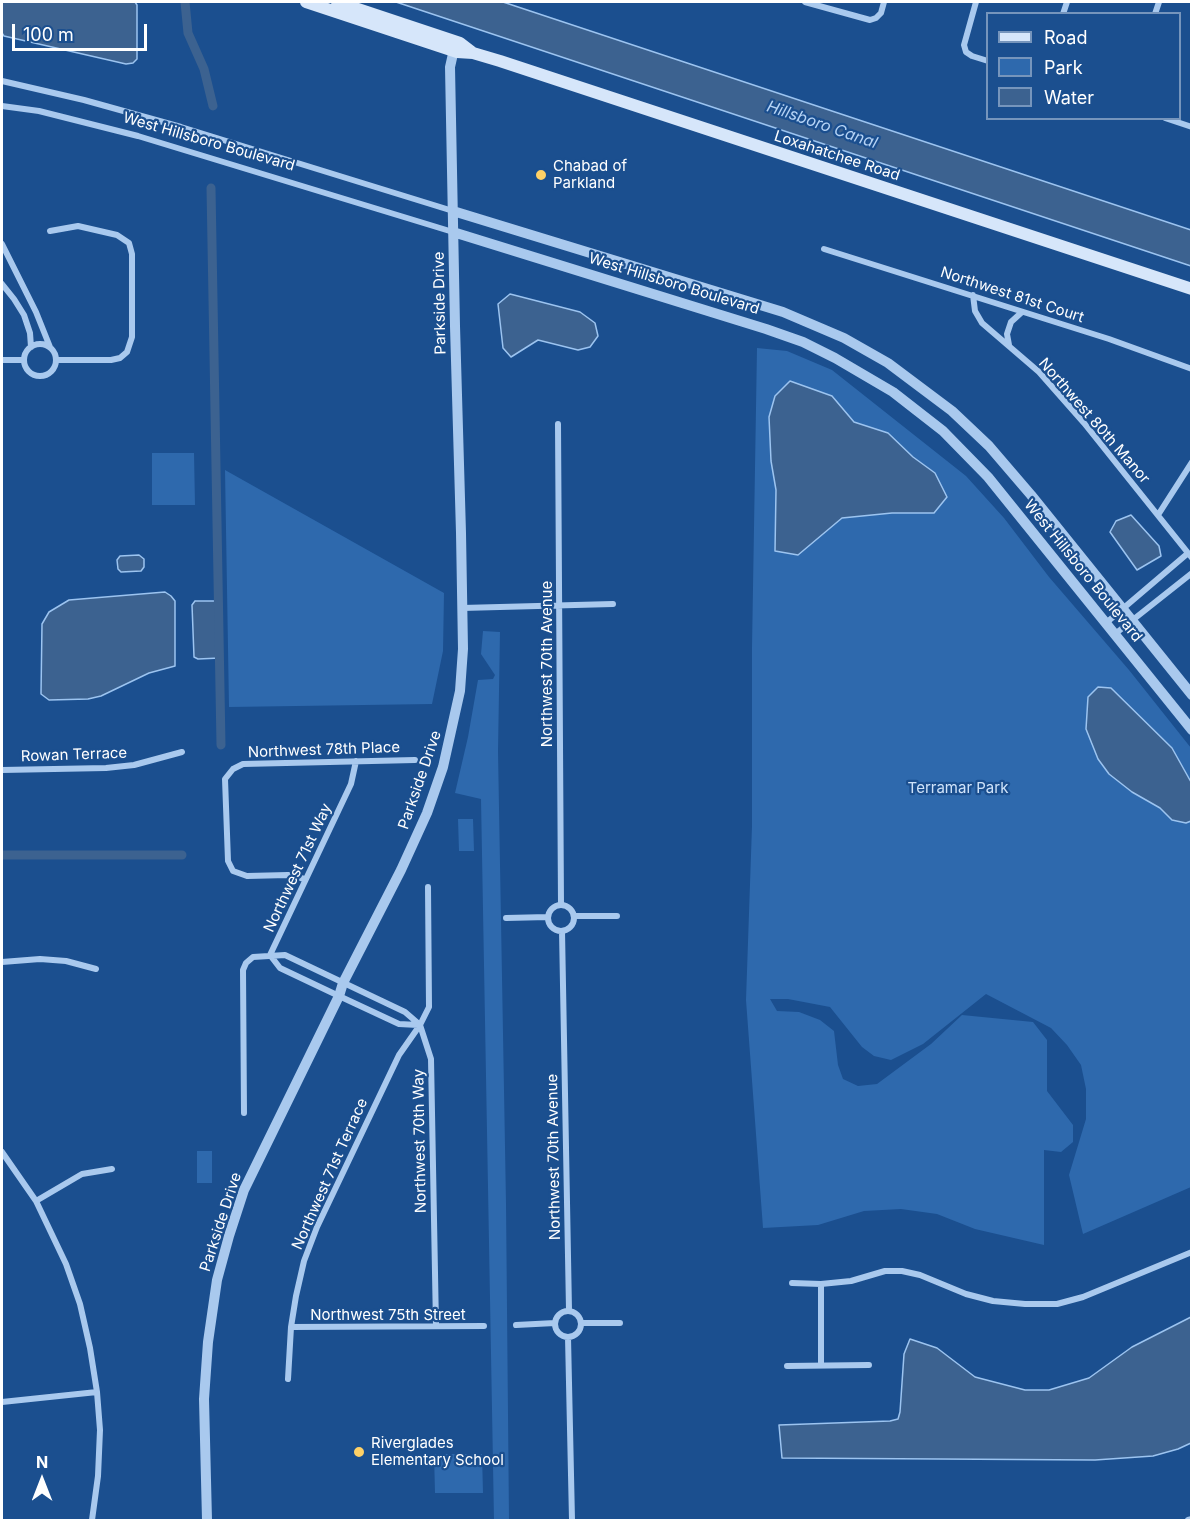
<!DOCTYPE html>
<html>
<head>
<meta charset="utf-8">
<style>
  body { margin:0 }
  #map { position:relative; width:1193px; height:1522px; overflow:hidden; background:#1b4f8f; font-family:Inter,sans-serif }
  canvas { display:block }
  .frame { position:absolute; inset:0; border:3px solid #fff; pointer-events:none }
  .legend { position:absolute; left:986px; top:12px; width:195px; height:108px; box-sizing:border-box; background:#1b4f8f; border:2px solid #7695bc; margin:0; padding:8px 10px; list-style:none; font-size:18px; color:#fff }
  .legend li { display:flex; align-items:center; gap:12px; height:30px }
  .legend b { width:30px; border:2px solid #7695bc }
  .north { position:absolute; left:12px; top:1450px; width:60px; height:60px; -webkit-text-stroke:4px #1b4f8f; paint-order:stroke; rotate:0deg; font-size:16px; font-weight:700; line-height:24px; text-align:center; color:#fff }
  .north::after { content:''; display:block; margin:auto; width:21px; height:27px; background:#fff; clip-path:polygon(50% 0,100% 100%,50% 72%,0 100%) }
  .scale { position:absolute; left:12px; top:24px; width:135px; height:27px; box-sizing:border-box; border:3px solid #fff; border-top:0; padding-left:8px; font-size:18px; line-height:21px; white-space:nowrap; color:#fff; -webkit-text-stroke:4px #1b4f8f; paint-order:stroke }
</style>
</head>
<body>
<div id="map">
<canvas width="1193" height="1522"></canvas>
<div class="frame"></div>
<ul class="legend">
<li><b style="height:8px;background:#d6e6fa"></b>Road</li>
<li><b style="height:16px;background:#2e69ad"></b>Park</li>
<li><b style="height:16px;background:#3c6290"></b>Water</li>
</ul>
<div class="north">N</div>
<div class="scale">100 m</div>
</div>
<script>
const ctx = document.querySelector('canvas').getContext('2d');
ctx.lineJoin = 'round';
function fill(path, color) {
  ctx.fillStyle = color;
  ctx.fill(path, 'evenodd');
}
function shape(rows) {
  const path = new Path2D();
  for (const r of rows) {
    if (r.length === 3) {
      path.moveTo(r[0] + r[2], r[1]);
      path.arc(r[0], r[1], r[2], 0, 2 * Math.PI);
      continue;
    }
    path.moveTo(r[0], r[1]);
    for (let i = 2; i < r.length; i += 2) path.lineTo(r[i], r[i + 1]);
  }
  return path;
}
function trace(path, color, width, dash) {
  ctx.strokeStyle = color;
  ctx.lineWidth = width;
  ctx.lineCap = dash ? 'butt' : 'round';
  ctx.setLineDash(dash || []);
  ctx.stroke(path);
}
function label(font, color, halo, rows, align = 'center') {
  ctx.font = font + ' Inter,sans-serif';
  ctx.lineWidth = 4.5;
  ctx.setLineDash([]);
  ctx.textBaseline = 'middle';
  ctx.strokeStyle = halo;
  ctx.fillStyle = color;
  for (const [text, x, y, turn = 0] of rows) {
    ctx.save();
    ctx.translate(x, y);
    ctx.rotate((+turn || 0) * Math.PI / 180);
    ctx.textAlign = isNaN(turn) ? turn : align;
    if (halo) ctx.strokeText(text, 0, 0);
    ctx.fillText(text, 0, 0);
    ctx.restore();
  }
}
fill(shape([
  [757,348,787,351,832,370,966,476,1004,518,1049,577,1129,670,1191,748,1191,1187,1083,1234,1069,1175,1086,1119,1086,1089,1081,1065,1067,1045,1051,1028,986,994,923,1044,891,1060,874,1056,862,1047,830,1007,788,999,770,999,777,1011,799,1012,820,1020,834,1031,838,1065,843,1079,858,1086,877,1084,931,1044,962,1015,1033,1022,1047,1040,1047,1091,1073,1125,1073,1142,1061,1152,1044,1150,1044,1245,975,1229,937,1214,901,1209,864,1211,818,1225,763,1228,746,1000,752,826,752,647],
  [152,453,194,453,195,505,152,505],
  [225,470,444,593,443,651,432,704,229,707],
  [483,631,500,632,498,751,506,1203,509,1520,494,1520,481,799,455,793,468,737,478,680,493,679,495,675,481,654],
  [458,819,473,819,474,851,459,851],
  [197,1151,212,1151,212,1183,197,1183],
  [434,1454,482,1454,483,1493,435,1493]
]), '#2e69ad');
const water = shape([
  [2,2,135,2,137,5,137,59,133,63,126,64,4,36,2,33,2,2],
  [396,2,503,2,1191,230,1191,266,396,2],
  [510,294,580,312,595,323,598,336,590,347,578,350,538,340,511,357,503,348,498,304,510,294],
  [790,381,832,396,854,422,888,433,913,457,935,473,947,497,934,513,892,513,842,518,798,555,775,551,776,490,771,461,769,417,775,396,790,381],
  [1131,515,1159,546,1161,556,1137,570,1110,532,1116,521,1131,515],
  [139,555,144,559,144,567,141,571,121,572,118,569,117,560,120,556,139,555],
  [165,592,171,596,175,601,175,666,149,673,101,696,88,699,49,700,41,694,42,624,49,612,69,600,165,592],
  [195,601,218,601,220,658,198,659,194,657,192,605,195,601],
  [1098,687,1111,688,1172,748,1191,782,1191,821,1186,823,1172,820,1160,808,1132,792,1109,774,1098,759,1086,729,1088,697,1098,687],
  [1191,1317,1191,1443,1178,1449,1153,1456,1095,1460,782,1458,779,1425,890,1421,898,1419,900,1412,904,1354,910,1339,937,1348,975,1377,1025,1390,1049,1390,1089,1378,1132,1347,1191,1317]
]);
fill(water, '#3c6290');
trace(water, '#9cc4f0', 1.5);
trace(shape([
  [185,2,188,33,204,69,213,106],
  [211,188,221,745],
  [2,855,182,855]
]), '#3c6290', 9);
trace(shape([
  [805,2,870,20,876,18,881,13,884,2],
  [976,2,964,45,966,52,972,56,988,61],
  [1063,14,1067,2],
  [1155,14,1159,2],
  [2,81,84,100,181,127,453,211],
  [2,106,39,111,138,136,453,232],
  [1165,118,1192,127],
  [50,231,78,226,117,235,129,243,132,254,132,337,127,352,120,358,111,360,57,360],
  [2,244,36,312,50,347],
  [824,249,1109,339,1192,369],
  [2,284,14,299,24,315,30,333,31,347],
  [973,295,975,311,982,323,1039,372,1084,423,1192,558],
  [40,360,16],
  [1009,345,1007,334,1011,322,1022,312],
  [2,360,24,360],
  [558,424,561,904],
  [1158,515,1192,462],
  [462,608,613,604],
  [1106,623,1187,554],
  [1115,634,1192,573],
  [2,770,106,768,134,765,182,752],
  [305,879,288,875,247,876,233,871,228,861,225,779,233,769,243,764,415,760],
  [428,887,429,1007,420,1025,431,1059,436,1326],
  [561,918,13],
  [574,916,617,916],
  [506,918,548,917],
  [562,931,569,1310],
  [270,955,351,784,356,761],
  [270,955,280,968,339,996,399,1024,418,1025],
  [2,962,40,959,66,961,96,969],
  [244,1113,243,970,246,963,253,957,285,955,405,1012,420,1025],
  [2,1152,36,1201,66,1264,80,1304,90,1348,97,1392,100,1430,98,1476,92,1520],
  [36,1201,82,1174,112,1169],
  [792,1283,821,1284,851,1281,885,1271,902,1271,920,1275,966,1294,993,1301,1025,1304,1057,1304,1083,1297,1192,1252],
  [821,1284,821,1365],
  [568,1324,13],
  [582,1323,620,1323],
  [516,1325,555,1323],
  [291,1327,484,1326],
  [568,1337,572,1520],
  [787,1366,869,1365],
  [288,1379,291,1327,296,1296,304,1261,317,1227,399,1055,420,1025],
  [2,1402,97,1392],
  [1188,1520,1192,1519]
]), '#a9c9ee', 6);
trace(shape([
  [453,211,783,312,844,338,888,363,952,411,989,446,1031,495,1192,695],
  [453,232,766,329,803,342,835,358,893,392,943,431,988,477,1192,730],
  [207,1520,204,1399,208,1342,217,1280,229,1236,244,1190,339,996,343,983,401,870,427,813,443,767,460,691,463,649,461,533,455,326,450,67,455,45]
]), '#a9c9ee', 10);
trace(shape([
  [306,2,457,52,473,53,500,61,1192,289],
  [337,2,460,43,473,53]
]), '#d6e6fa', 12);
for (const [x, y, r, color] of [
  [541,175,6,"#ffd166"],
  [359,1452,6,"#ffd166"]
]) {
  const dot = new Path2D();
  dot.arc(x, y, r, 0, 2 * Math.PI);
  ctx.fillStyle = color;
  ctx.fill(dot);
  trace(dot, '#1b4f8f', 2);
}
label('15px', '#fff', '#1b4f8f', [
  ["West Hillsboro Boulevard",209,142,16],
  ["Loxahatchee Road",837,156,18],
  ["West Hillsboro Boulevard",674,284,17],
  ["Northwest 81st Court",1012,295,18],
  ["Parkside Drive",440,303,-91],
  ["Northwest 80th Manor",1094,421,49],
  ["West Hillsboro Boulevard",1083,571,51],
  ["Northwest 70th Avenue",547,664,-90],
  ["Northwest 78th Place",324,750,-2],
  ["Rowan Terrace",74,755,-2],
  ["Parkside Drive",420,780,-71],
  ["Northwest 71st Way",298,868,-65],
  ["Northwest 70th Way",420,1141,-91],
  ["Northwest 70th Avenue",554,1157,-91],
  ["Northwest 71st Terrace",330,1174,-66],
  ["Parkside Drive",221,1222,-72],
  ["Northwest 75th Street",388,1315]
]);
label('15px', '#fff', '#1b4f8f', [
  ["Chabad of",553,166],
  ["Parkland",553,183],
  ["Riverglades",371,1443],
  ["Elementary School",371,1460]
], 'left');
label('15px', '#cfe3fa', '#1b4f8f', [
  ["Terramar Park",958,788]
]);
label('italic 16px', '#b5d3f5', '#1b4f8f', [
  ["Hillsboro Canal",822,125,19]
]);
</script>
</body>
</html>
